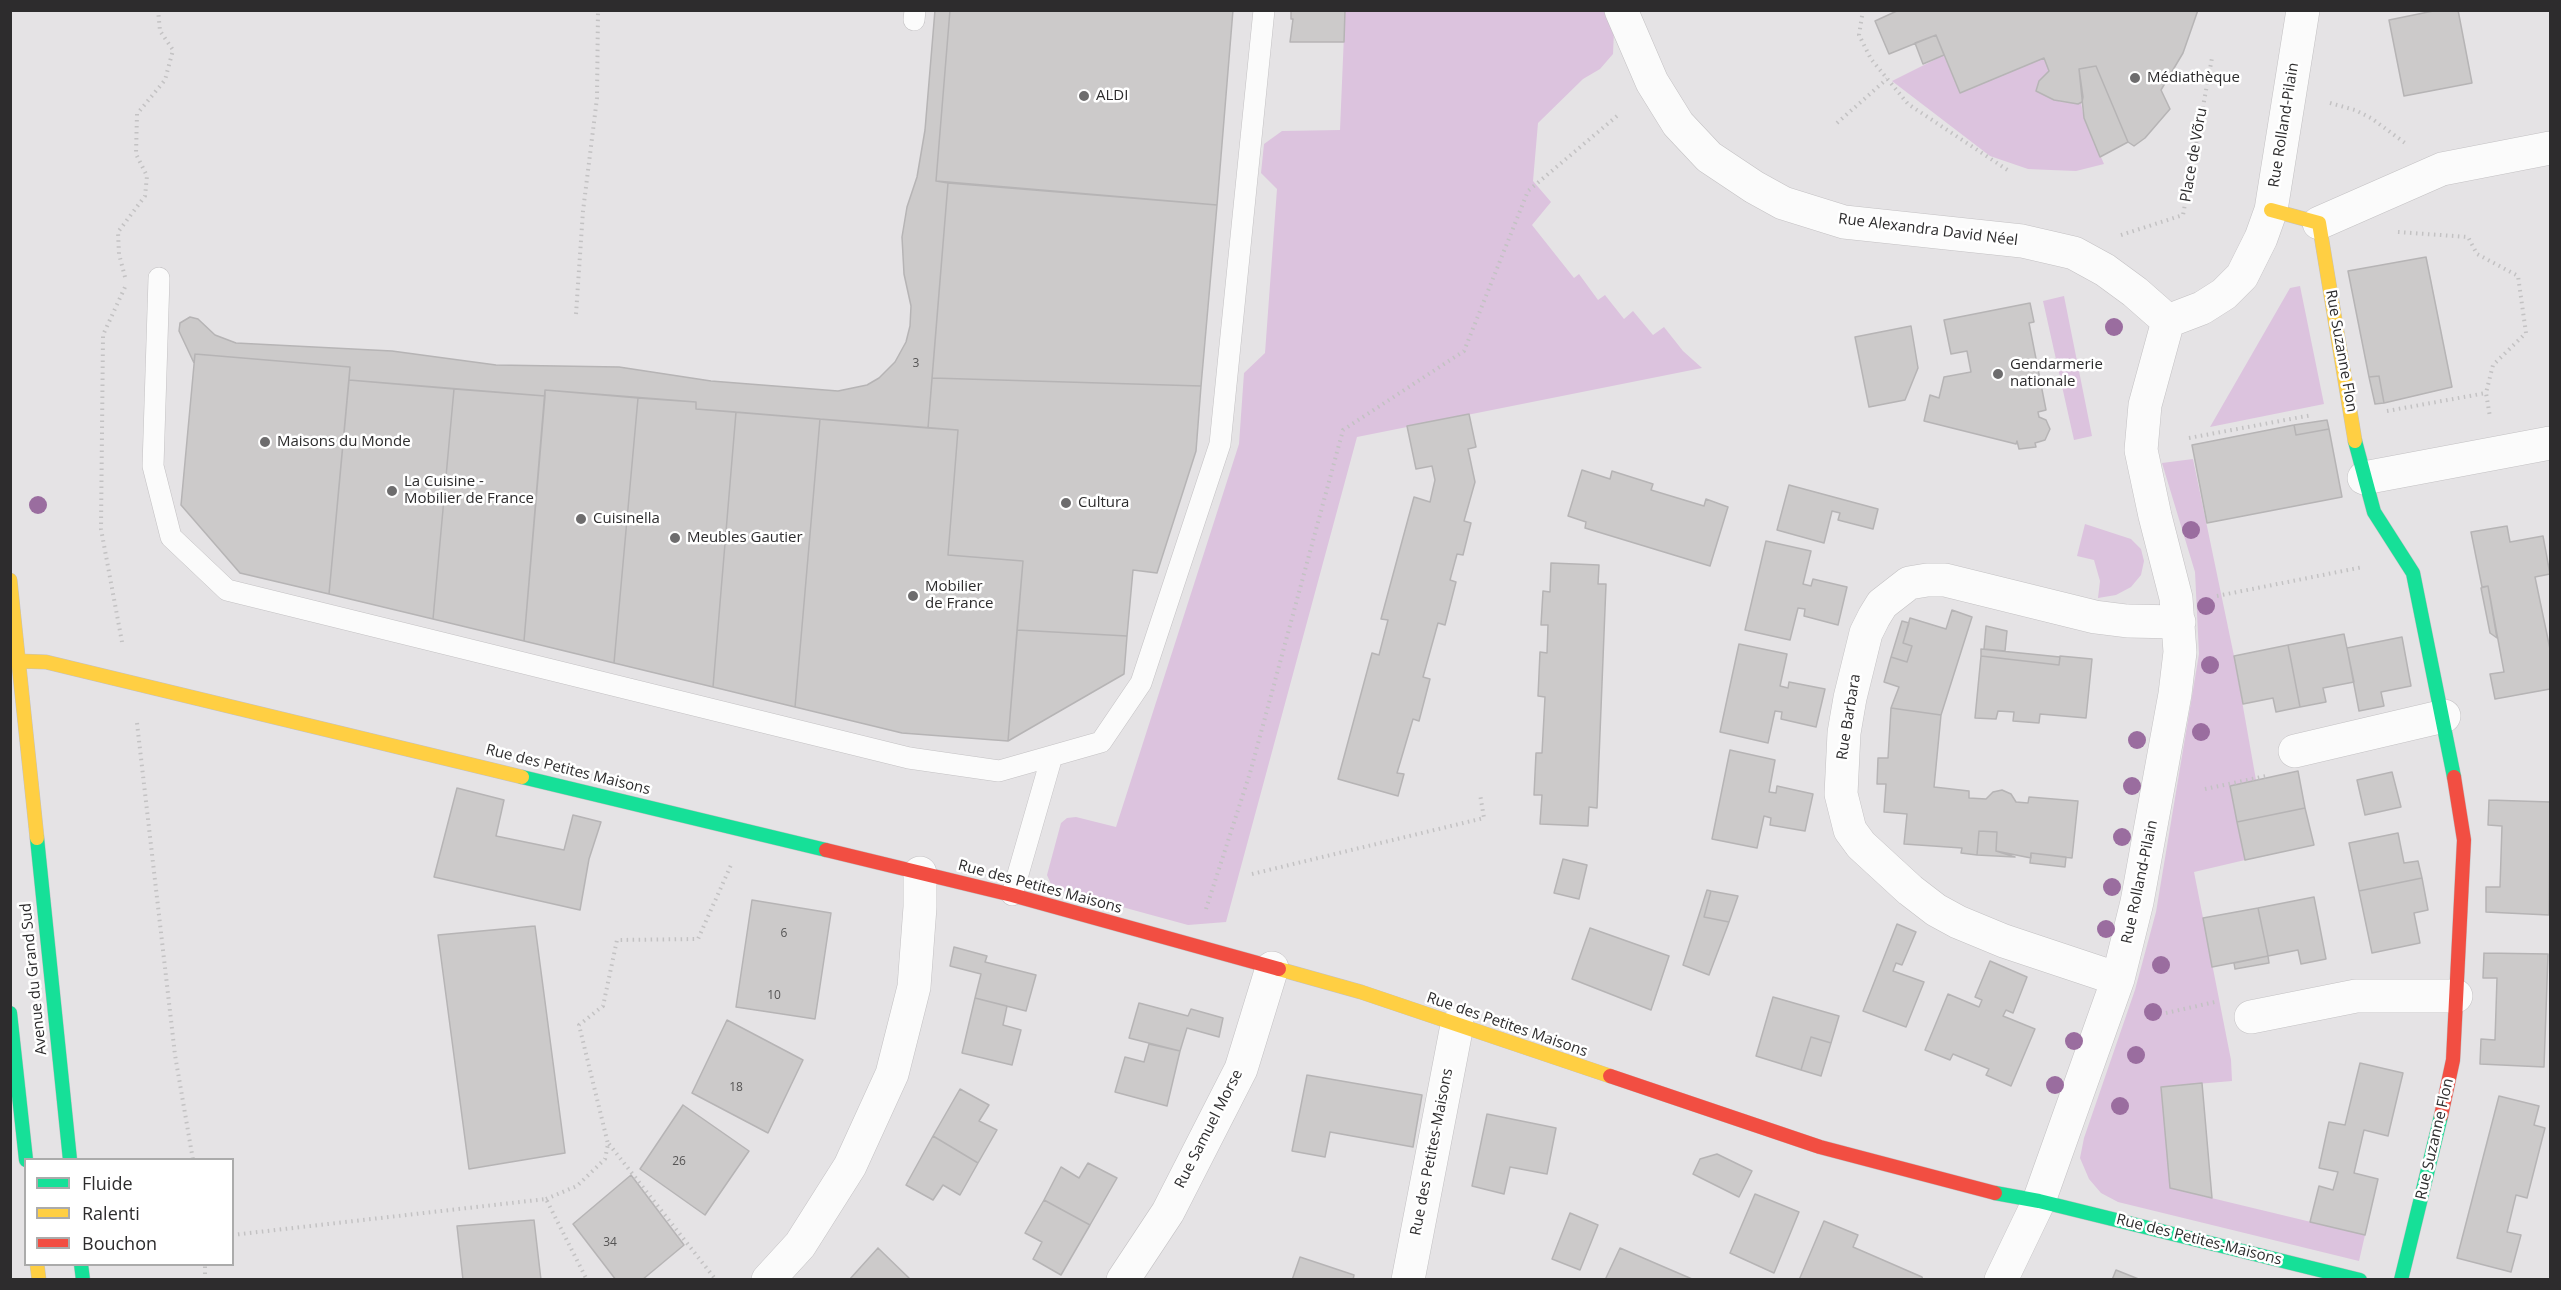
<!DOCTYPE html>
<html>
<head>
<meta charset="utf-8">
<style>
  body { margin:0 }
  #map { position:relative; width:2561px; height:1290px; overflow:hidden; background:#e5e3e5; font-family:"Open Sans",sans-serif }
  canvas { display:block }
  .frame { position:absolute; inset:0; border:12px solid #2d2c2d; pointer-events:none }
  .legend { position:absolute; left:24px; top:1158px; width:210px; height:108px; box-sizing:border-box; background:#fff; border:2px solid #ababab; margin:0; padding:8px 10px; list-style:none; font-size:18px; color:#2d2c2d }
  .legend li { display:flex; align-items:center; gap:12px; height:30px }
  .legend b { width:30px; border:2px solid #ababab }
</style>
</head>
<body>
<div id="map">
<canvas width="2561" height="1290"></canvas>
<div class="frame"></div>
<ul class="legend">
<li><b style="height:8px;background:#16e098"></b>Fluide</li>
<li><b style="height:8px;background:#ffcf43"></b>Ralenti</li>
<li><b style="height:8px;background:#f24e42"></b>Bouchon</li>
</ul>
</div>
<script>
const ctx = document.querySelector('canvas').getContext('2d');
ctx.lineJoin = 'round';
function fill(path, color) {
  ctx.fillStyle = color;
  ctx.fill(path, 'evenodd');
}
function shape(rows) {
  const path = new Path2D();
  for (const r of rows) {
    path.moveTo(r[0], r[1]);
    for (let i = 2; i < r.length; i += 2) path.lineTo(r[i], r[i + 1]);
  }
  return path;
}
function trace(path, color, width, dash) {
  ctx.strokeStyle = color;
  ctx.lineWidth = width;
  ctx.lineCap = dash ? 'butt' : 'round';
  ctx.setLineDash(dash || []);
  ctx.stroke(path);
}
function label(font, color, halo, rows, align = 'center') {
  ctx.font = font + ' "Open Sans",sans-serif';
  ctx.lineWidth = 5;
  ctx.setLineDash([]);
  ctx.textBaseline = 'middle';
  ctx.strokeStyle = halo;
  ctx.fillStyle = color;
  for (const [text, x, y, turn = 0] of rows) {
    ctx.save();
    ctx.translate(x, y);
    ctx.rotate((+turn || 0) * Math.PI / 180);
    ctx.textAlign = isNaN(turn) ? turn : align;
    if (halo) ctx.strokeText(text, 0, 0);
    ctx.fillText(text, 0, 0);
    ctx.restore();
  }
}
fill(shape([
  [1345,11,1606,11,1614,30,1613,54,1600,69,1583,79,1538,123,1533,181,1551,202,1532,225,1574,278,1579,274,1598,300,1605,295,1624,319,1633,311,1653,335,1664,327,1683,351,1702,368,1357,437,1226,922,1188,925,1060,890,1051,884,1047,875,1061,823,1067,818,1076,817,1116,827,1239,444,1244,373,1265,353,1277,189,1261,173,1264,144,1282,131,1340,130],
  [1944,55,1960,93,2044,58,2049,71,2039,81,2036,91,2061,102,2081,103,2084,118,2104,164,2076,171,2051,170,2028,169,1990,156,1892,81],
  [2300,286,2324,404,2210,427,2290,288],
  [2064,296,2092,436,2074,440,2043,301],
  [2193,459,2234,656,2256,780,2230,786,2245,860,2194,872,2231,1060,2232,1081,2161,1087,2170,1188,2365,1235,2359,1261,2118,1202,2101,1193,2089,1179,2080,1158,2084,1138,2135,990,2156,912,2199,654,2195,572,2162,463],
  [2085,524,2131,539,2141,549,2144,561,2141,575,2131,587,2116,595,2098,598,2100,581,2094,560,2077,556]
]), '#dcc3de');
const building = shape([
  [935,10,950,10,936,181,948,183,928,428,696,409,696,402,545,390,545,396,349,380,350,367,195,354,194,363,179,331,180,323,190,317,198,319,215,335,236,343,392,351,496,365,619,367,711,381,838,391,867,385,879,378,895,362,906,342,910,326,911,306,904,274,902,237,907,207,917,177,925,130,935,10],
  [950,10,1233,10,1217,205,936,181,950,10],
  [1291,10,1345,10,1344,42,1290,42,1293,19,1291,19,1291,10],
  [1899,10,2198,10,2183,53,2161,90,2170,109,2145,138,2134,146,2128,142,2096,66,2079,69,2083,97,2082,102,2078,104,2054,100,2036,91,2039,81,2049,71,2044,58,1960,93,1936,35,1889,54,1875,21,1899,10],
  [2438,10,2458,10,2472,83,2404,96,2389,20,2438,10],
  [1936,35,1944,55,1923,64,1915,43,1936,35],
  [2096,66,2128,142,2100,157,2084,118,2079,69,2096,66],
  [948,183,1217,205,1201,386,932,378,948,183],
  [2426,257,2452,387,2384,403,2379,376,2369,377,2348,271,2426,257],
  [2030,303,2034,322,2029,323,2046,410,2038,412,2039,417,2046,420,2050,429,2045,440,2035,443,2036,447,2019,449,2017,441,2016,444,1924,421,1930,395,1939,398,1944,377,1971,372,1967,351,1951,354,1944,320,2030,303],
  [1911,326,1918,368,1905,400,1869,407,1855,337,1911,326],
  [195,354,350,367,329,594,240,573,181,505,195,354],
  [2379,376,2384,403,2375,404,2369,377,2379,376],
  [932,378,1201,386,1196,451,1157,573,1133,570,1127,636,1017,630,1023,561,948,555,958,430,928,428,932,378],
  [349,380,454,389,433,619,329,594,349,380],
  [454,389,545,396,524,641,433,619,454,389],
  [545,390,638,398,614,663,524,641,545,390],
  [638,398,696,402,696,409,736,412,713,687,614,663,638,398],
  [736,412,820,419,795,707,713,687,736,412],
  [1469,414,1476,447,1468,449,1475,482,1464,521,1471,523,1463,555,1457,554,1450,580,1456,582,1445,625,1438,623,1423,677,1430,679,1419,721,1413,719,1397,773,1404,774,1398,796,1338,779,1372,653,1379,655,1388,620,1381,619,1414,497,1430,502,1435,480,1432,466,1416,469,1407,426,1469,414],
  [820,419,958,430,948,555,1023,561,1008,741,902,733,795,707,820,419],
  [2327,420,2329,429,2296,435,2294,425,2327,420],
  [2294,425,2296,435,2329,429,2342,497,2207,523,2192,445,2294,425],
  [1582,470,1610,479,1612,471,1653,484,1651,490,1704,506,1706,499,1728,507,1710,566,1585,528,1586,522,1568,516,1582,470],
  [1789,485,1878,509,1873,529,1838,520,1840,513,1832,511,1824,543,1777,530,1789,485],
  [2507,526,2510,542,2543,536,2550,574,2535,577,2550,649,2550,689,2495,699,2490,674,2504,672,2488,586,2482,587,2471,532,2507,526],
  [1766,541,1811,551,1803,584,1811,586,1813,579,1847,587,1838,625,1804,616,1805,609,1798,608,1790,640,1745,630,1766,541],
  [1551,563,1599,565,1598,584,1606,584,1597,808,1589,807,1588,826,1540,824,1542,795,1534,795,1536,753,1542,753,1545,697,1538,696,1540,652,1547,653,1548,625,1541,625,1543,591,1550,592,1551,563],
  [2488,586,2497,638,2490,633,2481,588,2488,586],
  [1952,610,1972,617,1941,715,1891,708,1899,687,1884,682,1891,657,1907,662,1912,646,1903,643,1910,618,1946,629,1952,610],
  [1902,621,1909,623,1903,643,1912,646,1907,662,1891,657,1902,621],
  [1986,626,2007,631,2005,651,1984,649,1986,626],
  [1017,630,1127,636,1124,674,1008,741,1017,630],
  [2344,634,2354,682,2323,688,2326,702,2300,707,2288,645,2344,634],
  [2402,637,2411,686,2381,692,2384,706,2359,711,2347,648,2402,637],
  [1739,644,1787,654,1780,686,1788,688,1789,682,1825,689,1816,727,1781,719,1782,712,1775,711,1768,743,1720,732,1739,644],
  [2288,645,2300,707,2276,712,2273,698,2243,704,2234,656,2288,645],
  [1981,649,2060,657,2059,665,1981,656,1981,649],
  [1981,656,2059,665,2060,656,2092,659,2086,718,2040,714,2039,723,2013,721,2014,712,1998,711,1996,719,1975,718,1981,656],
  [1891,708,1941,715,1934,787,1969,791,1969,798,1986,799,1993,792,2002,790,2011,794,2016,802,2028,803,2029,797,2078,801,2072,858,2031,853,2031,858,1996,851,1997,832,1979,831,1977,855,1961,853,1962,848,1904,844,1907,814,1884,812,1886,784,1877,784,1878,758,1888,758,1891,708],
  [1730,750,1775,760,1769,792,1776,793,1777,786,1813,794,1805,831,1770,825,1771,818,1764,816,1757,848,1712,839,1730,750],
  [2298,771,2305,808,2237,822,2230,786,2298,771],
  [2392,772,2401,807,2365,815,2357,780,2392,772],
  [457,788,504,800,496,836,564,850,573,815,601,822,589,859,580,910,434,877,457,788],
  [2489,800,2550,802,2549,915,2486,912,2486,887,2500,887,2502,826,2488,825,2489,800],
  [2305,808,2314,845,2245,860,2237,822,2305,808],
  [1979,831,1997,832,1996,851,2015,857,1977,855,1979,831],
  [2398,833,2404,863,2418,861,2422,878,2359,891,2349,843,2398,833],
  [2031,853,2066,857,2065,867,2030,863,2031,853],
  [1563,859,1587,865,1579,899,1554,893,1563,859],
  [2422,878,2428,910,2414,913,2420,943,2372,953,2359,891,2422,878],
  [1707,890,1711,891,1704,917,1729,922,1709,975,1683,965,1707,890],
  [1711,891,1738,896,1729,922,1704,917,1711,891],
  [2314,897,2326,959,2301,964,2298,950,2268,956,2258,908,2314,897],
  [752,900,831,913,815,1019,736,1007,752,900],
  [2258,908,2268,956,2212,967,2203,918,2258,908],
  [1897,924,1916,932,1902,965,1896,963,1893,971,1924,982,1906,1027,1863,1011,1897,924],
  [535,926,565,1153,469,1169,438,935,535,926],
  [1590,928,1669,956,1651,1010,1572,979,1590,928],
  [954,947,987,956,985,962,1036,975,1026,1011,975,998,981,974,950,966,954,947],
  [2484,953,2548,954,2544,1067,2480,1064,2481,1039,2495,1040,2497,978,2483,978,2484,953],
  [2268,956,2269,963,2235,969,2234,963,2268,956],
  [1990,961,2027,977,2013,1013,2006,1010,2003,1016,2035,1029,2011,1086,1986,1075,1989,1069,1953,1054,1950,1060,1925,1050,1948,994,1979,1007,1982,1000,1975,997,1990,961],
  [1773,997,1839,1016,1831,1043,1811,1037,1801,1070,1756,1056,1773,997],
  [975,998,1007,1006,1003,1025,1021,1030,1012,1065,962,1053,975,998],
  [1139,1003,1188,1016,1191,1009,1223,1018,1219,1037,1187,1028,1180,1051,1129,1038,1139,1003],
  [727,1020,803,1060,768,1133,692,1093,727,1020],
  [1811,1037,1831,1043,1821,1076,1801,1070,1811,1037],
  [1149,1044,1180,1051,1167,1106,1115,1092,1125,1057,1144,1062,1149,1044],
  [2360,1063,2403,1073,2388,1136,2364,1130,2354,1173,2378,1179,2365,1235,2310,1222,2319,1186,2333,1190,2338,1172,2319,1168,2329,1122,2345,1125,2360,1063],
  [1307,1075,1422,1095,1413,1147,1330,1132,1325,1157,1292,1151,1307,1075],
  [2202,1083,2212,1198,2170,1188,2161,1087,2202,1083],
  [960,1089,989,1105,979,1121,997,1130,978,1163,933,1136,960,1089],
  [2499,1096,2539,1106,2534,1125,2545,1128,2527,1198,2516,1195,2507,1232,2521,1235,2511,1272,2457,1258,2499,1096],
  [683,1105,749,1151,705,1215,640,1169,683,1105],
  [1487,1114,1556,1128,1547,1174,1510,1167,1504,1194,1472,1186,1487,1114],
  [933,1136,978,1163,960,1195,943,1185,933,1200,906,1185,933,1136],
  [1717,1154,1752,1171,1739,1197,1693,1174,1700,1159,1717,1154],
  [1088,1163,1117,1178,1090,1225,1044,1200,1061,1167,1079,1178,1088,1163],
  [631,1175,684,1245,642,1280,616,1280,573,1224,631,1175],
  [1755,1194,1799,1212,1774,1273,1730,1253,1755,1194],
  [1044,1200,1090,1225,1061,1275,1033,1259,1042,1242,1025,1233,1044,1200],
  [1570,1213,1598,1225,1580,1270,1552,1259,1570,1213],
  [534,1220,541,1280,463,1280,457,1226,534,1220],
  [1824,1221,1858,1235,1853,1247,1922,1277,1923,1280,1799,1280,1824,1221],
  [878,1248,911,1280,849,1280,878,1248],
  [1620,1248,1692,1279,1605,1280,1620,1248],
  [1300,1257,1354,1275,1353,1280,1292,1280,1300,1257],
  [2116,1270,2141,1280,2112,1280,2116,1270]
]);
fill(building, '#cccaca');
trace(building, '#b6b4b5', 1.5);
const lane = shape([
  [914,20,915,10],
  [159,278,153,466,171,537,227,590,909,758,999,771,1101,742,1141,683,1220,444,1264,10],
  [1012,895,1052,756]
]);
const street = shape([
  [1621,10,1652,82,1678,124,1709,157,1754,187,1783,203,1844,222,2022,241,2074,253,2105,270,2135,292,2168,321],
  [2319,223,2442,169,2550,148],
  [2168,321,2202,308,2224,294,2242,276,2261,238,2271,210,2303,10],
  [2364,478,2550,443],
  [2295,751,2444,716],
  [2118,979,2004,941,1958,922,1936,910,1910,890,1861,845,1850,830,1841,794,1844,733,1850,698,1866,633,1874,617,1882,604,1909,583,1927,580,1945,580,2095,617,2127,621,2179,622],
  [2251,1017,2356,996,2456,996],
  [768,1280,800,1245,850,1166,892,1074,914,987,920,907,920,873],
  [1123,1280,1168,1212,1241,1069,1272,968],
  [1408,1280,1457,1025],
  [2001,1280,2039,1201,2118,979,2137,902,2175,694,2180,652,2176,598,2155,516,2141,450,2145,405,2168,321]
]);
const fast = shape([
  [2355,441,2374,512,2413,573,2454,777],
  [522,777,826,850],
  [37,838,70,1160],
  [10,1013,26,1160],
  [1995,1193,2039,1201,2360,1280],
  [81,1264,83,1280],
  [2401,1280,2441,1116]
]);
const slow = shape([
  [2271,210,2319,223,2355,441],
  [10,580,37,838],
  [18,661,46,662,522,777],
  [1279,969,1361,992,1610,1076],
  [37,1264,39,1280]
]);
const jam = shape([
  [826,850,1012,895,1279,969],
  [1610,1076,1820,1147,1995,1193],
  [2441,1116,2453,1060,2464,840,2454,777]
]);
trace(lane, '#c3c1c3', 22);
trace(street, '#c3c1c3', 34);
trace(fast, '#c3c1c3', 15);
trace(slow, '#c3c1c3', 15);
trace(jam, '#c3c1c3', 15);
trace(shape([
  [1863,10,1859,35,1871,59,1908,104,2009,171],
  [2330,103,2355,110,2371,118,2405,143],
  [1837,123,1887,79],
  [2398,232,2468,237,2477,254,2518,276,2526,333,2493,365,2486,393,2490,417],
  [2121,235,2183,215,2212,58],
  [125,277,119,254,118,232,145,196,147,176,136,154,137,114,165,80,173,50,160,31,158,10],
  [576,314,583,211,597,98,598,10],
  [2387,411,2486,393],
  [2189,438,2312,415],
  [2217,596,2363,567],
  [122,642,101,529,103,335,125,287],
  [137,723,175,1055,193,1160],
  [2205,789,2266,776],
  [1252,874,1484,818,1480,794],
  [1206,909,1250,773,1343,430,1464,351,1528,191,1617,116],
  [2166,1013,2215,1002],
  [609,1144,716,1280],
  [546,1199,577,1186,605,1159,608,1144,579,1025,603,1006,617,940,698,939,731,865],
  [232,1235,546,1199,587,1280],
  [205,1280,205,1264]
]), '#c3c2c3', 4, [1.5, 4.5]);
trace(lane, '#fbfbfb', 21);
trace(street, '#fbfbfb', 33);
trace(fast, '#16e098', 14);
trace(slow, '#ffcf43', 14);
trace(jam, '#f24e42', 14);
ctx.fillStyle = '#9a6d9f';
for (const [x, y] of [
  [2114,327],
  [38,505],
  [2191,530],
  [2206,606],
  [2210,665],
  [2201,732],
  [2137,740],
  [2132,786],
  [2122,837],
  [2112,887],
  [2106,929],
  [2161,965],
  [2153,1012],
  [2074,1041],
  [2136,1055],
  [2055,1085],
  [2120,1106]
]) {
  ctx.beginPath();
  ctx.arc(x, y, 9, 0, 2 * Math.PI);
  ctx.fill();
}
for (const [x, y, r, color] of [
  [2135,78,6,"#6d6c6d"],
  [1084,96,6,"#6d6c6d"],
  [1998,374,6,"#6d6c6d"],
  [265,442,6,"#6d6c6d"],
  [392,491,6,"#6d6c6d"],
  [1066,503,6,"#6d6c6d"],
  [581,519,6,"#6d6c6d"],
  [675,538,6,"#6d6c6d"],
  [913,596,6,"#6d6c6d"]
]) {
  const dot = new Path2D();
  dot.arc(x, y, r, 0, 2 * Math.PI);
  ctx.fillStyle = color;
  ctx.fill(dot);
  trace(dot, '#fff', 2);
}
label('12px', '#555454', null, [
  ["3",916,364],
  ["6",784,934],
  ["10",774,996],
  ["18",736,1088],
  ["26",679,1162],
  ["34",610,1243]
]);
label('15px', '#2d2c2d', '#fff', [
  ["Médiathèque",2147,78],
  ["ALDI",1096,96],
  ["Gendarmerie",2010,365],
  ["nationale",2010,382],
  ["Maisons du Monde",277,442],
  ["La Cuisine -",404,482],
  ["Mobilier de France",404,499],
  ["Cultura",1078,503],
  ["Cuisinella",593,519],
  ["Meubles Gautier",687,538],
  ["Mobilier",925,587],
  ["de France",925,604]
], 'left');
label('15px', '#2d2c2d', '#fff', [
  ["Rue Rolland-Pilain",2284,125,-81],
  ["Place de Võru",2194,155,-80],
  ["Rue Alexandra David Néel",1928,230,7],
  ["Rue Suzanne Flon",2341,351,80],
  ["Rue Barbara",1849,717,-81],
  ["Rue des Petites Maisons",568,770,14],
  ["Rue Rolland-Pilain",2140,882,-78],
  ["Rue des Petites Maisons",1040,887,15],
  ["Avenue du Grand Sud",34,979,-96],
  ["Rue des Petites Maisons",1507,1025,19],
  ["Rue Samuel Morse",1209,1129,-63],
  ["Rue Suzanne Flon",2435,1139,-77],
  ["Rue des Petites-Maisons",1432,1152,-79],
  ["Rue des Petites-Maisons",2199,1240,14]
]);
</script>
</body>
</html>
